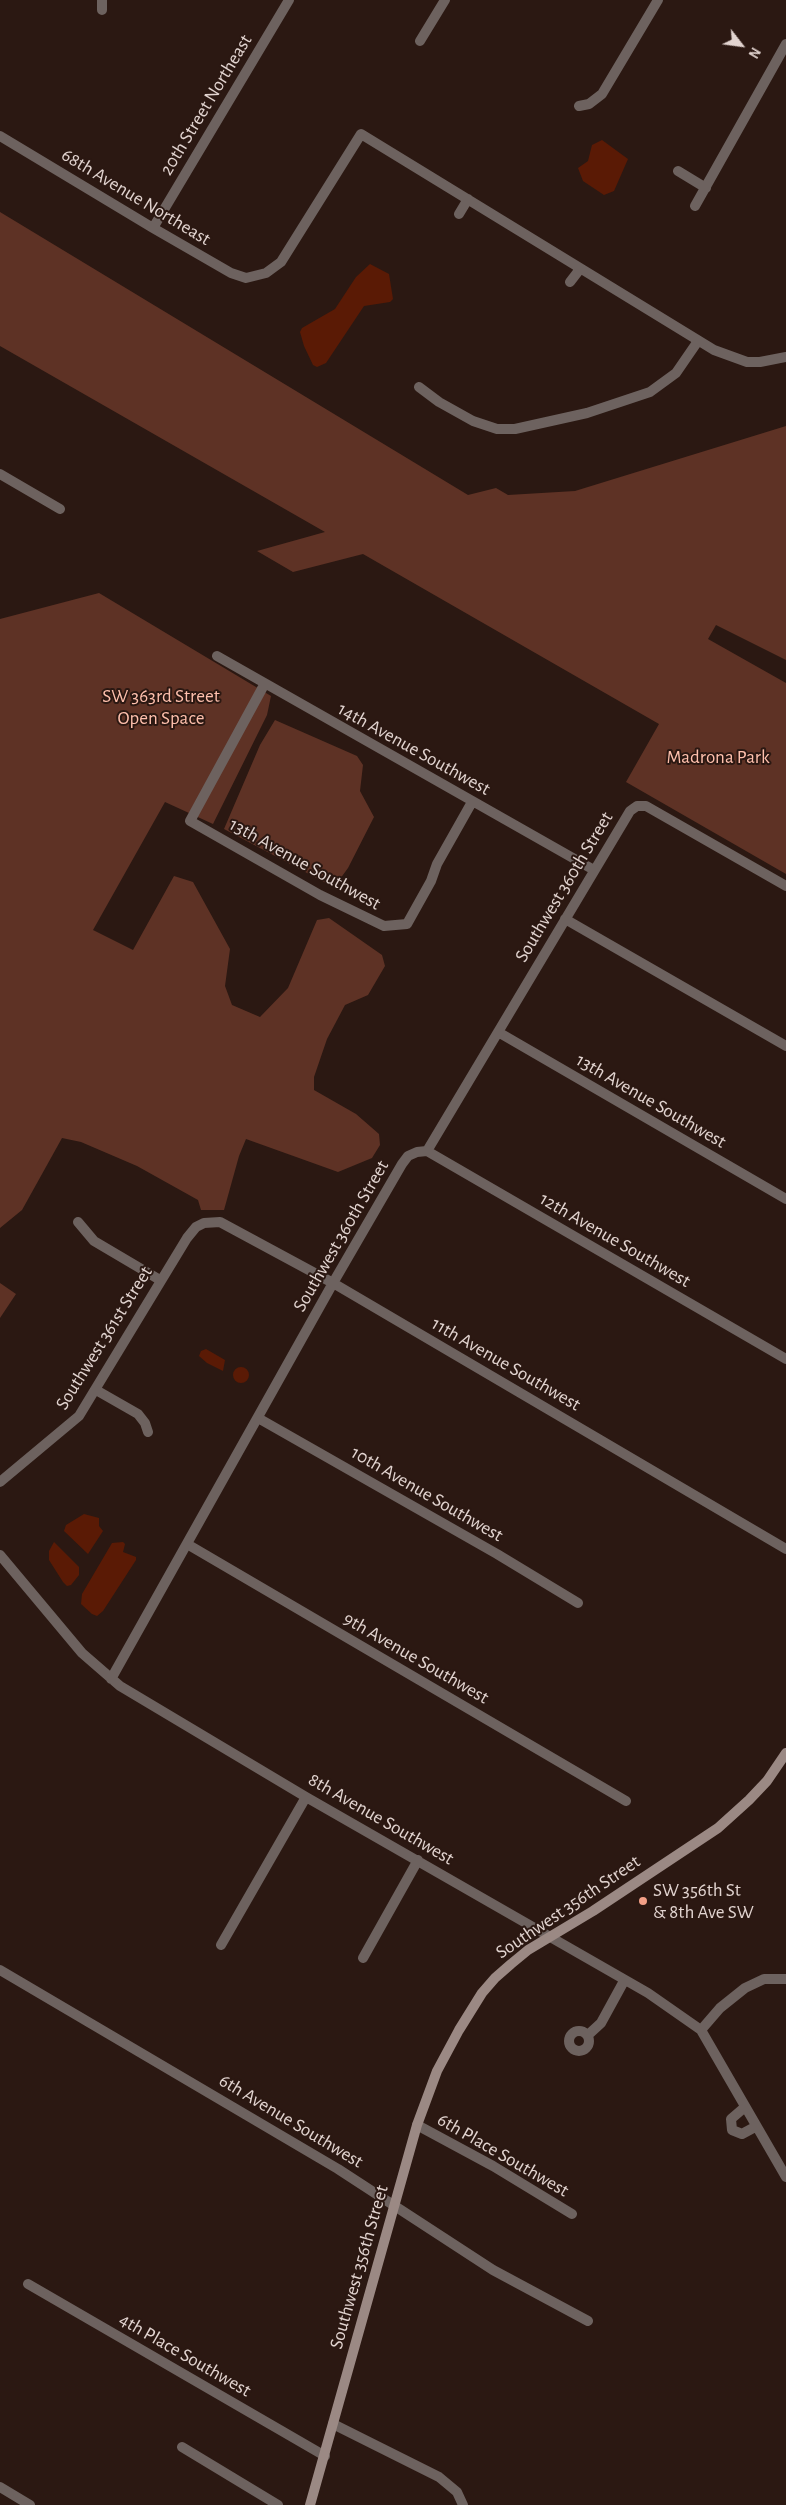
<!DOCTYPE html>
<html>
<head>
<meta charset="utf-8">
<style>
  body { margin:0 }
  #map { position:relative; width:786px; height:2505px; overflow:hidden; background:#2b1812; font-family:"Alegreya Sans",sans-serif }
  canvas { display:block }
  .north { position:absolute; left:716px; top:20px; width:50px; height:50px; -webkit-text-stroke:4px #2b1812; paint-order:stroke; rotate:120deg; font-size:14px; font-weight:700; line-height:20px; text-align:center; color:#e2d4d0 }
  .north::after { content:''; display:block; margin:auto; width:18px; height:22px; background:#e2d4d0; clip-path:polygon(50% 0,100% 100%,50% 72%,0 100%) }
</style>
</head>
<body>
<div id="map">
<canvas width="786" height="2505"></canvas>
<div class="north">N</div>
</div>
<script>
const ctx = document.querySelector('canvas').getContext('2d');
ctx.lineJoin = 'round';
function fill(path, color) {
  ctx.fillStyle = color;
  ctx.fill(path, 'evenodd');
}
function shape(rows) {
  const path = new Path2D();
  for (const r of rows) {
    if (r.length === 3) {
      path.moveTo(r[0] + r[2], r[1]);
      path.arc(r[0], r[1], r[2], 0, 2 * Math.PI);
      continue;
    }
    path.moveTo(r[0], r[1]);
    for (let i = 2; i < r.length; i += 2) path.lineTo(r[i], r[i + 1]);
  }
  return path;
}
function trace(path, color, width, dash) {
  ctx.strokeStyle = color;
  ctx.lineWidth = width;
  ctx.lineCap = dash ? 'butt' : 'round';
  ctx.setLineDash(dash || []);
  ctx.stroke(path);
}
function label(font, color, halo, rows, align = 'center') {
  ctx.font = font + ' "Alegreya Sans",sans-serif';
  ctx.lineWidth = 4;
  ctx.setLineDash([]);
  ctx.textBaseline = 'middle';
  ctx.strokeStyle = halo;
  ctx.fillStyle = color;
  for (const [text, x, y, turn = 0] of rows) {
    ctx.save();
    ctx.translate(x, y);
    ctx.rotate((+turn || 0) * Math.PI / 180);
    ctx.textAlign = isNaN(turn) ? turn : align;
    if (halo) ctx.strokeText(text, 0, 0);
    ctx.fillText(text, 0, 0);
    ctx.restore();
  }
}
fill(shape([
  [0,212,468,495,496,488,508,495,575,491,786,426,786,660,716,625,708,639,786,683,786,874,626,782,659,724,363,554,293,572,257,551,325,532,0,346],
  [99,593,271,696,267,715,213,824,165,802,93,930,133,950,174,876,193,882,230,949,225,986,232,1005,260,1017,288,988,317,920,329,918,382,955,385,966,368,995,345,1005,327,1039,314,1077,314,1090,356,1114,379,1134,380,1145,372,1158,338,1172,246,1139,239,1156,224,1210,201,1210,198,1200,137,1166,81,1142,62,1138,22,1210,0,1228,0,619],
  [275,720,357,756,363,765,360,791,374,817,348,868,340,879,326,883,224,829,260,745],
  [0,1283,16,1294,0,1318]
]), '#5e3225');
fill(shape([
  [602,140,628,159,614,191,604,195,583,181,578,168,588,161,592,145],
  [370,264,389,274,393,299,390,302,364,306,326,363,317,367,313,365,304,346,300,332,302,328,335,309,356,277],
  [206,1349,225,1360,223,1371,207,1363,199,1356,201,1351],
  [241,1375,8],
  [84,1514,99,1518,99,1526,103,1531,88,1554,64,1531,66,1525],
  [54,1542,79,1567,79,1575,71,1585,67,1586,63,1582,49,1560,49,1551],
  [123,1542,125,1544,123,1552,136,1557,136,1560,103,1611,97,1616,92,1614,81,1604,82,1594,112,1543]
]), '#5a1a05');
trace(shape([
  [102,0,102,10],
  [420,41,445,0],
  [579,106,589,104,602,94,658,0],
  [0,136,153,228,231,273,246,278,266,273,281,262,361,134,714,350,747,362,760,362,786,357],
  [678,171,706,188],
  [695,206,786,44],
  [459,214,468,199],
  [153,228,289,0],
  [570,282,580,269],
  [419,387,439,402,473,421,497,429,515,429,587,413,650,392,676,373,698,341],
  [0,474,60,509],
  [217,656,594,870],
  [264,685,190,821,320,895,384,926,407,924,431,881,437,864,472,802],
  [565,919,786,1046],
  [498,1032,786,1199],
  [427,1151,786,1359],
  [78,1222,94,1241,160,1280],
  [96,1390,138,1414,145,1423,148,1432],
  [258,1418,497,1554,578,1603],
  [0,1482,79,1416,187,1238,196,1227,204,1223,220,1222,333,1283,786,1549],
  [187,1544,626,1801],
  [0,1555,82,1653,120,1686,306,1797,648,1993,701,2030,786,2177],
  [111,1679,333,1283,402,1164,408,1156,417,1152,427,1151,630,811,637,806,646,806,786,886],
  [221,1945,306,1797],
  [363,1958,418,1860],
  [0,1970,338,2169,493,2270,588,2321],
  [701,2030,720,2008,745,1988,764,1979,786,1979],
  [579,2041,10],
  [588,2035,601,2023,624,1981],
  [745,2107,731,2119,732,2130,742,2134,755,2127],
  [417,2125,493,2166,572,2214],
  [28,2284,325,2456],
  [333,2424,439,2477,457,2492,463,2505],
  [182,2447,278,2505],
  [0,2487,30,2505]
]), '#6d625f', 10);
trace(shape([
  [310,2505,417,2125,437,2071,459,2030,482,1993,495,1978,511,1964,528,1950,593,1911,718,1828,749,1800,767,1781,786,1753]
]), '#9b8984', 10);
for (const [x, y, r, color] of [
  [643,1901,5,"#f39f86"]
]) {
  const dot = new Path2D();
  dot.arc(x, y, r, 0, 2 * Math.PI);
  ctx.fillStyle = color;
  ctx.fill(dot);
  trace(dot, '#2b1812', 2);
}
label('19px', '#e2d4d0', '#2b1812', [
  ["20th Street Northeast",206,105,-59],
  ["68th Avenue Northeast",136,197,31],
  ["14th Avenue Southwest",414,749,29],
  ["13th Avenue Southwest",305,864,29],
  ["Southwest 360th Street",564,887,-59],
  ["13th Avenue Southwest",651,1101,30],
  ["Southwest 360th Street",341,1236,-60],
  ["12th Avenue Southwest",615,1240,30],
  ["Southwest 361st Street",104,1338,-58],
  ["11th Avenue Southwest",506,1364,30],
  ["10th Avenue Southwest",427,1494,30],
  ["9th Avenue Southwest",416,1658,30],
  ["8th Avenue Southwest",381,1819,30],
  ["Southwest 356th Street",568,1907,-34],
  ["6th Avenue Southwest",291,2121,31],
  ["6th Place Southwest",503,2155,30],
  ["Southwest 356th Street",359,2267,-74],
  ["4th Place Southwest",185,2355,30]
]);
label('19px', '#ffc0ad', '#2b1812', [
  ["SW 363rd Street",161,696],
  ["Open Space",161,718],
  ["Madrona Park",718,757]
]);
label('19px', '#e2d4d0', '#2b1812', [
  ["SW 356th St",653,1890],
  ["& 8th Ave SW",653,1912]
], 'left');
</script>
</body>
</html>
